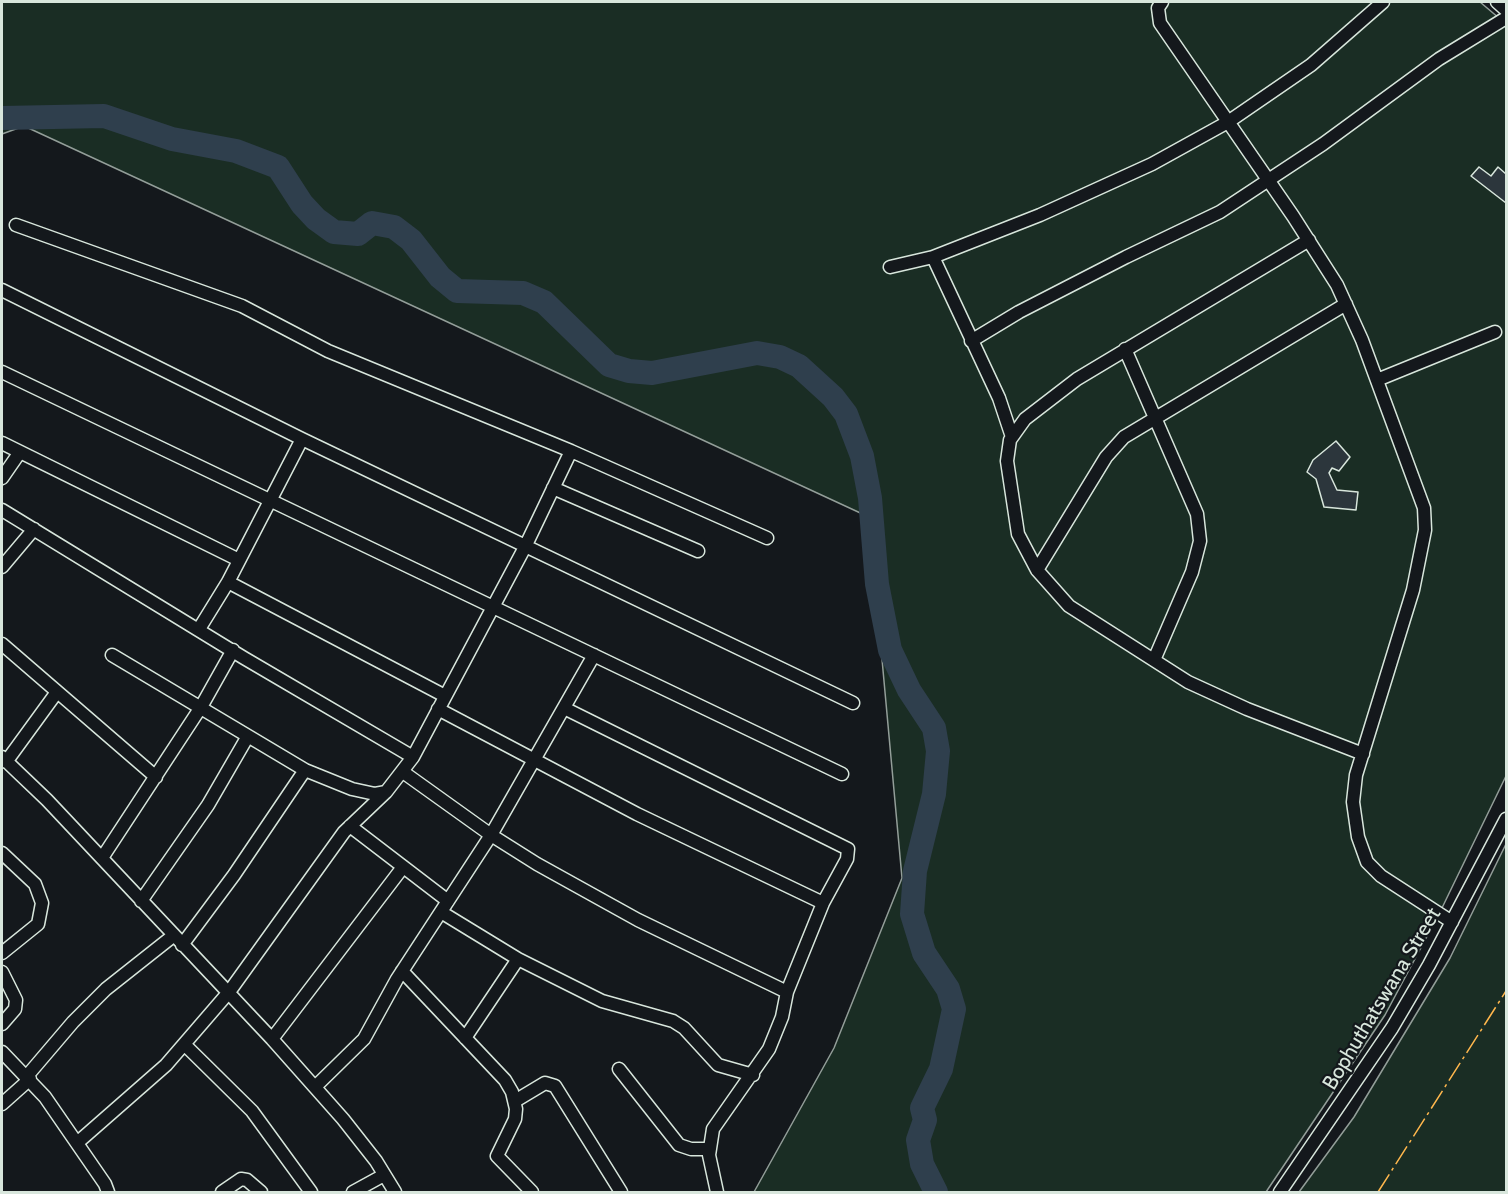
<!DOCTYPE html>
<html>
<head>
<meta charset="utf-8">
<style>
  body { margin:0 }
  #map { position:relative; width:1508px; height:1194px; overflow:hidden; background:#14181c; font-family:Cabin,sans-serif }
  canvas { display:block }
  .frame { position:absolute; inset:0; border:3px solid #d8e6dc; pointer-events:none }
</style>
</head>
<body>
<div id="map">
<canvas width="1508" height="1194"></canvas>
<div class="frame"></div>
</div>
<script>
const ctx = document.querySelector('canvas').getContext('2d');
ctx.lineJoin = 'round';
function fill(path, color) {
  ctx.fillStyle = color;
  ctx.fill(path, 'evenodd');
}
function shape(rows) {
  const path = new Path2D();
  for (const r of rows) {
    path.moveTo(r[0], r[1]);
    for (let i = 2; i < r.length; i += 2) path.lineTo(r[i], r[i + 1]);
  }
  return path;
}
function trace(path, color, width, dash) {
  ctx.strokeStyle = color;
  ctx.lineWidth = width;
  ctx.lineCap = dash ? 'butt' : 'round';
  ctx.setLineDash(dash || []);
  ctx.stroke(path);
}
function label(font, color, halo, rows, align = 'center') {
  ctx.font = font + ' Cabin,sans-serif';
  ctx.lineWidth = 4.5;
  ctx.setLineDash([]);
  ctx.textBaseline = 'middle';
  ctx.strokeStyle = halo;
  ctx.fillStyle = color;
  for (const [text, x, y, turn = 0] of rows) {
    ctx.save();
    ctx.translate(x, y);
    ctx.rotate((+turn || 0) * Math.PI / 180);
    ctx.textAlign = isNaN(turn) ? turn : align;
    if (halo) ctx.strokeText(text, 0, 0);
    ctx.fillText(text, 0, 0);
    ctx.restore();
  }
}
const green = shape([
  [2,2,1480,2,1506,24,1506,776,1440,912,1385,1015,1266,1192,754,1192,834,1048,902,878,869,517,24,126,2,134,2,2],
  [1506,844,1506,1192,1299,1192,1354,1117,1450,958,1506,844]
]);
fill(green, '#1a2d24');
trace(green, '#939e99', 1.5);
trace(shape([
  [2,118,104,116,172,139,236,151,278,167,302,204,316,219,334,232,358,234,372,223,394,227,411,240,440,277,457,291,523,293,544,302,609,365,629,371,652,373,757,353,780,357,799,366,833,397,846,414,862,456,870,498,877,584,890,650,909,690,934,728,938,751,934,794,915,871,912,914,924,953,948,989,954,1009,941,1069,922,1108,925,1120,918,1140,922,1164,936,1192]
]), '#2f3f4d', 24);
const building = shape([
  [1479,167,1491,176,1498,167,1506,174,1506,203,1471,176,1479,167],
  [1336,441,1350,457,1339,471,1332,468,1329,473,1337,490,1358,492,1356,510,1324,507,1316,479,1307,472,1313,460,1336,441]
]);
fill(building, '#2c363c');
trace(building, '#d8e6dc', 1.5);
const street = shape([
  [1162,2,1158,8,1160,23,1293,216,1337,285,1362,340,1424,508,1425,530,1413,590,1356,775,1353,802,1358,837,1367,862,1381,876,1452,922],
  [1497,2,1506,10],
  [16,225,242,306,328,351,571,451,767,538],
  [1309,240,1077,379,1025,419,1010,440,1007,461,1018,534,1037,570,1069,606,1188,682,1247,709,1363,754],
  [933,257,999,398,1012,437],
  [890,267,933,257,1040,215,1152,164,1228,122,1311,65,1383,2],
  [2,290,302,439,853,703],
  [971,341,1019,312,1126,257,1220,212,1323,144,1439,59,1506,18],
  [1125,349,1197,514,1200,541,1192,572,1154,660],
  [2,372,842,774],
  [1377,380,1495,332],
  [2,443,239,560],
  [2,478,20,452],
  [553,488,698,551],
  [2,510,244,658,413,757],
  [2,567,34,529],
  [1037,570,1106,457,1124,437,1346,304],
  [228,582,445,696],
  [199,629,228,582,302,439],
  [2,644,156,777],
  [112,655,305,770,352,789,375,794,386,792,413,757,525,547,571,451],
  [564,708,848,849,847,859,823,903,787,992,782,1017,769,1049,713,1129,709,1155,717,1192],
  [438,709,637,814,823,903],
  [2,757,47,800,272,1039,343,1119,376,1161,395,1192],
  [6,762,57,692],
  [403,772,491,835,537,864,638,920,787,992],
  [350,826,448,901],
  [2,853,35,884,42,903,38,924,2,953],
  [102,858,201,707,233,650],
  [141,901,208,805,248,736],
  [441,912,518,959,602,1001,673,1021,684,1028,718,1065,753,1075],
  [182,945,234,875,305,770],
  [402,971,505,1080,512,1092,516,1109,515,1119,497,1156,532,1192],
  [2,972,16,1000,15,1009,2,1024],
  [465,1038,518,959],
  [272,1039,403,867],
  [184,1044,252,1111,311,1192],
  [2,1052,45,1097,105,1184,108,1192],
  [619,1069,679,1145,691,1149,709,1149],
  [27,1076,73,1022,106,989,173,936],
  [315,1087,364,1039,397,979,491,835,594,655],
  [515,1101,545,1083,555,1086,621,1192],
  [2,1104,30,1079],
  [77,1143,166,1065,229,992,344,832,386,792],
  [222,1192,241,1179,247,1180,261,1192],
  [353,1192,384,1175],
  [1280,1192,1392,1028,1429,965,1506,819]
]);
trace(street, '#d8e6dc', 15);
trace(street, '#14181c', 12);
trace(shape([
  [1378,1192,1506,991]
]), '#ffb74d', 1.5, [21, 4.5, 3, 4.5]);
label('21px', '#d8e6dc', '#14181c', [
  ["Bophuthatswana Street",1382,999,-59]
]);
</script>
</body>
</html>
